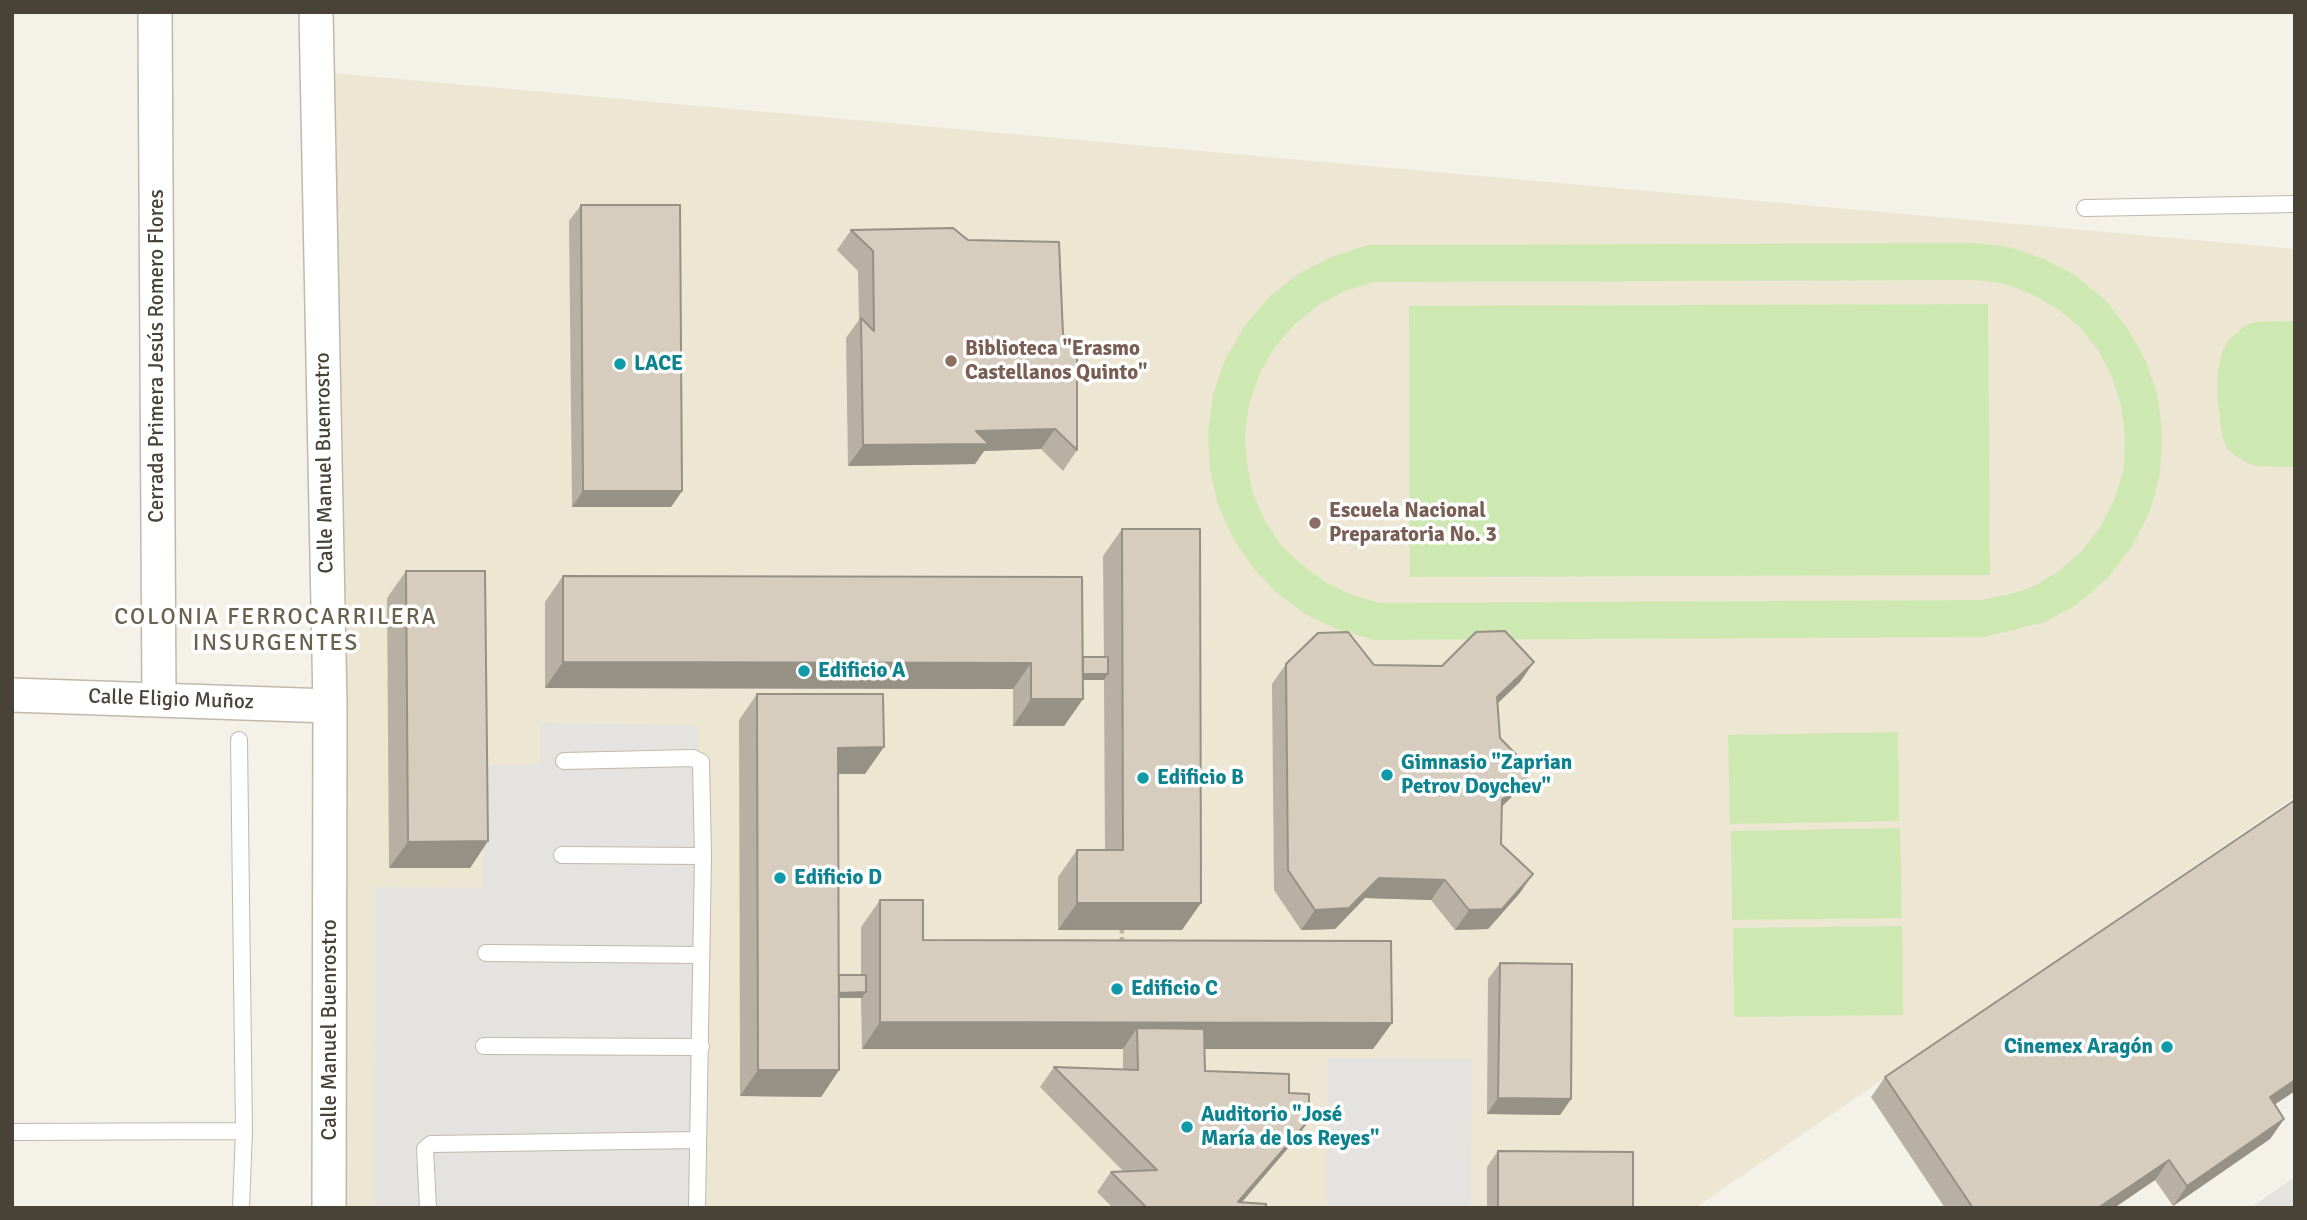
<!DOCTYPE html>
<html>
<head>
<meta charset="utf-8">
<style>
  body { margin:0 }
  #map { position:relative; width:2307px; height:1220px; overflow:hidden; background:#f4f1e9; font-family:Signika,sans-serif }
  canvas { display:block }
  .frame { position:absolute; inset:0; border:14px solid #484237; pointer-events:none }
</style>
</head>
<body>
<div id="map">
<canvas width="2307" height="1220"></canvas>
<div class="frame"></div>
</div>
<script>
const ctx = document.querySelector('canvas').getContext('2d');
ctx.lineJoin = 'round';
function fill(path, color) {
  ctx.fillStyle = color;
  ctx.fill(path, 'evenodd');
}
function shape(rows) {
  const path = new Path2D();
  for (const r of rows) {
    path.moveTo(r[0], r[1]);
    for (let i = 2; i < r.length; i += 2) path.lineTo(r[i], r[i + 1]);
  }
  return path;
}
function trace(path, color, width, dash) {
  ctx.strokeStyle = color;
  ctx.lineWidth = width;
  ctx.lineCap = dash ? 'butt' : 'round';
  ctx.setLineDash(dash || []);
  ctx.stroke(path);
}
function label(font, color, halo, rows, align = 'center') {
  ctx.font = font + ' Signika,sans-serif';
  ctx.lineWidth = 7;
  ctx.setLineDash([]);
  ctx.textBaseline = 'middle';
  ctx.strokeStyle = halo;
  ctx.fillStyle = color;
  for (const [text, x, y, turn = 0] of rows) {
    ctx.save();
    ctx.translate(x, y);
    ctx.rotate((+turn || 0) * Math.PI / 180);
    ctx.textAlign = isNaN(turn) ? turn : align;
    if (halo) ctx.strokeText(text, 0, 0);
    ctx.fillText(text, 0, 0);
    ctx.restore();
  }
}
fill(shape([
  [332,73,2295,249,2295,797,1695,1208,339,1208]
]), '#ede6d3');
fill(shape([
  [1976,243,2009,247,2044,259,2076,276,2105,300,2128,329,2146,362,2158,397,2162,434,2160,473,2150,511,2132,546,2108,577,2079,603,2045,622,1985,637,1375,640,1339,630,1307,615,1278,594,1253,568,1233,538,1218,505,1210,470,1208,432,1213,395,1225,360,1244,327,1268,298,1298,274,1331,257,1368,245],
  [1975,280,2002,283,2029,293,2055,307,2079,326,2098,350,2112,377,2121,405,2125,435,2124,467,2115,498,2101,526,2082,551,2058,572,2030,588,2006,595,1981,600,1380,603,1352,595,1325,582,1302,565,1281,545,1265,521,1253,494,1247,465,1245,434,1249,404,1259,375,1274,348,1294,325,1318,305,1345,291,1374,282],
  [1988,304,1990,575,1410,577,1409,306],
  [2295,321,2295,467,2254,466,2235,456,2227,448,2222,436,2217,394,2218,370,2222,352,2229,340,2246,325,2255,322],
  [1898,732,1899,821,1730,824,1728,735],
  [1900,828,1902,918,1732,920,1731,831],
  [1902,926,1903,1015,1734,1017,1733,928]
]), '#cee8b2');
fill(shape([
  [540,723,697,725,695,1208,375,1208,376,887,482,888,483,765,540,765],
  [1328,1058,1472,1059,1471,1208,1327,1208],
  [2295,1177,2295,1208,2250,1208]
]), '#e5e3e0');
const lane = shape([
  [2085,208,2295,204],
  [239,740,244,1131,241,1208],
  [564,761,693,758,701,762,703,856,697,1208],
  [562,855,703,856],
  [486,953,701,955],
  [484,1046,701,1047],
  [12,1132,244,1131],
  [428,1208,425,1149,431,1144,698,1140]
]);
const street = shape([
  [155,12,159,699],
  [316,12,330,706,329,1208],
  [12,695,330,706]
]);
trace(lane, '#c0b9ab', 18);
trace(street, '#c0b9ab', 36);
trace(shape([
  [1122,930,1122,946]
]), '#c1b59c', 4.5, [3.5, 3.5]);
trace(lane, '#fff', 16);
trace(street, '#fff', 33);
fill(shape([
  [581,205,682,491,671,507,572,507,569,221],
  [851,230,1063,334,1077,450,1063,471,1041,449,984,451,975,464,848,466,846,338,859,320,858,271,837,250],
  [1122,529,1182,930,1058,930,1058,877,1077,850,1105,850,1104,680,1083,680,1083,699,1064,726,1013,726,1013,689,545,688,545,602,563,576,1083,657,1104,657,1103,556],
  [406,571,488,841,470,868,389,868,387,598],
  [1286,664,1374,665,1520,682,1498,703,1500,738,1532,771,1518,791,1502,806,1501,844,1533,874,1519,894,1488,929,1455,930,1431,900,1365,898,1335,929,1301,930,1274,890,1272,684],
  [757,694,865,774,838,774,839,975,861,975,861,927,880,900,923,940,1392,1023,1373,1049,1205,1049,1205,1071,1289,1093,1309,1120,1295,1140,1241,1202,1266,1208,1113,1208,1097,1192,1111,1172,1123,1171,1040,1087,1054,1067,1123,1069,1123,1049,862,1049,861,998,839,998,839,1070,821,1097,740,1096,739,720],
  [2295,800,2295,1091,2275,1104,2284,1119,2270,1139,2173,1206,2155,1180,2114,1208,1945,1208,1871,1097,1885,1077],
  [1500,963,1571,1099,1560,1115,1487,1114,1488,979],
  [1498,1151,1633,1208,1487,1208,1487,1167]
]), '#b8b0a3');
fill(shape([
  [1055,429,1041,449,984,451,975,464,848,466,863,445,976,431],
  [583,491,682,491,671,507,572,507],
  [563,662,1031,663,1013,689,545,688],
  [1534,662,1520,682,1483,717,1497,697],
  [1068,674,1108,674,1104,680,1064,680],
  [1031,699,1083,699,1064,726,1013,726],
  [884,747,865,774,820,774,838,748],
  [1532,771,1518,791,1488,820,1502,800],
  [488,841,470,868,389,868,408,842],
  [1533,874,1519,894,1488,929,1455,930,1469,910],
  [1379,878,1445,880,1431,900,1365,898,1335,929,1301,930,1315,910],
  [1077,903,1201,903,1182,930,1058,930],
  [866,992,862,998,821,998,825,993],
  [880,1022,1392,1023,1373,1049,1137,1049,1137,1028,1123,1049,862,1049],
  [758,1070,839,1070,821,1097,740,1096],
  [2295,1080,2295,1091,2256,1117,2270,1097],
  [1498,1098,1571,1099,1560,1115,1487,1114],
  [2284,1119,2270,1139,2173,1206,2187,1186],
  [1309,1120,1295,1140,1237,1208,1238,1202],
  [2169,1160,2155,1180,2114,1208,2098,1208]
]), '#969085');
const building = shape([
  [581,205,680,205,682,491,583,491,581,205],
  [953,228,968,240,1059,242,1063,334,1077,348,1077,450,1055,429,976,431,989,444,863,445,861,318,874,331,873,251,851,230,953,228],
  [1122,529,1200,529,1201,903,1077,903,1077,850,1123,850,1122,529],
  [406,571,485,571,488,841,408,842,406,571],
  [563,576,1082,577,1083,699,1031,699,1031,663,563,662,563,576],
  [1505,631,1534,662,1497,697,1500,738,1532,771,1502,800,1501,844,1533,874,1502,909,1469,910,1445,880,1379,878,1349,908,1315,910,1288,870,1286,664,1318,633,1348,632,1374,665,1442,666,1476,632,1505,631],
  [1083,657,1108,657,1108,674,1083,674,1083,657],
  [757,694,883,694,884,747,838,748,839,1070,758,1070,757,694],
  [2295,800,2295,1080,2270,1097,2284,1119,2187,1186,2169,1160,2098,1208,1973,1208,1885,1077,2295,800],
  [880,900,923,900,923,940,1391,941,1392,1023,880,1022,880,900],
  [1500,963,1572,964,1571,1099,1498,1098,1500,963],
  [839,975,866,975,866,992,839,993,839,975],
  [1137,1028,1204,1029,1205,1071,1289,1074,1289,1093,1309,1094,1309,1120,1238,1202,1266,1204,1266,1208,1147,1208,1111,1172,1157,1170,1054,1067,1138,1070,1137,1028],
  [1498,1151,1633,1152,1633,1208,1498,1208,1498,1151]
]);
fill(building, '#d6cdbe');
trace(building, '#969085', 2);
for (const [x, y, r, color] of [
  [951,361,7,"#8d6e63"],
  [620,364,7,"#0f9aa8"],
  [1315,523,7,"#8d6e63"],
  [804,671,7,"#0f9aa8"],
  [1387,775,7,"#0f9aa8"],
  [1143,778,7,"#0f9aa8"],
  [780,878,7,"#0f9aa8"],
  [1117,989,7,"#0f9aa8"],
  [2167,1047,7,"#0f9aa8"],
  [1187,1127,7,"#0f9aa8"]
]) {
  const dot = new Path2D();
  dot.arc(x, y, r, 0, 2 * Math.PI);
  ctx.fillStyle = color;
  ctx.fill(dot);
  trace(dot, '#fff', 2.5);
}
label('bold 21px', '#785e54', '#fff', [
  ["Biblioteca \"Erasmo",965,349],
  ["Castellanos Quinto\"",965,373],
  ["Escuela Nacional",1329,511],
  ["Preparatoria No. 3",1329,535]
], 'left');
label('21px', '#484237', '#fff', [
  ["Cerrada Primera Jesús Romero Flores",157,356,-90],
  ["Calle Manuel Buenrostro",325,463,-91],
  ["Calle Eligio Muñoz",171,700,2],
  ["Calle Manuel Buenrostro",330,1030,-90]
]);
label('bold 21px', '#0d838f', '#fff', [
  ["LACE",634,364],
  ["Edificio A",818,671],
  ["Gimnasio \"Zaprian",1401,763],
  ["Petrov Doychev\"",1401,787],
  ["Edificio B",1157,778],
  ["Edificio D",794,878],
  ["Edificio C",1131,989],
  ["Cinemex Aragón",2153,1047,"right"],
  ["Auditorio \"José",1201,1115],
  ["María de los Reyes\"",1201,1139]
], 'left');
ctx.letterSpacing = '2px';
label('23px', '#6a604e', '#fff', [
  ["COLONIA FERROCARRILERA",276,618],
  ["INSURGENTES",276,644]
]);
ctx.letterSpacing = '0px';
</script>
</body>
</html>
